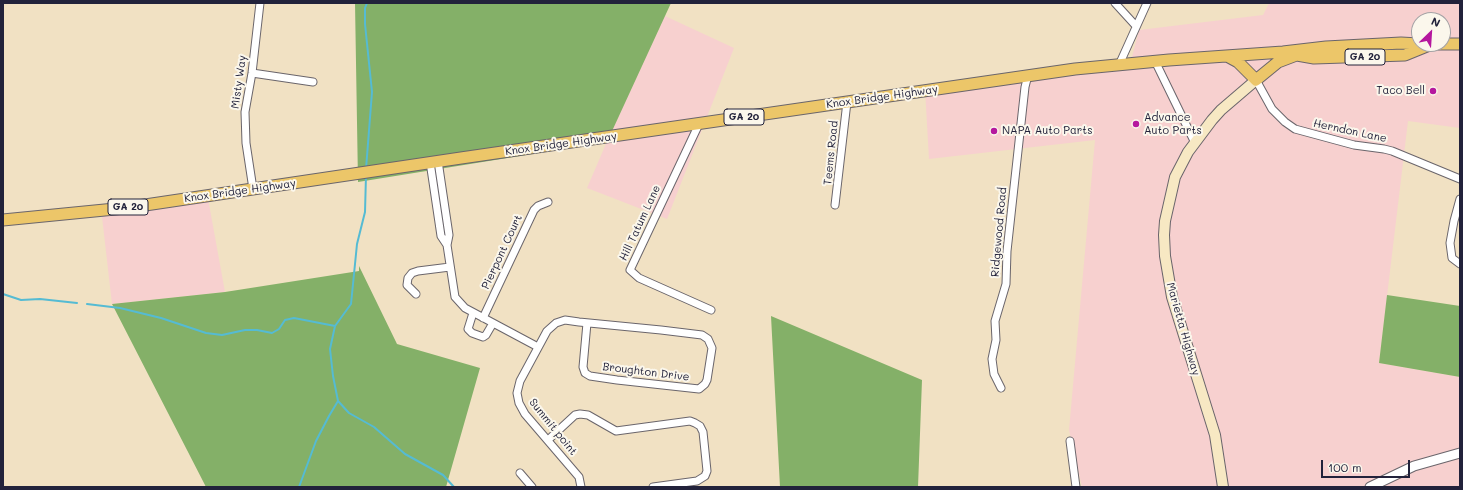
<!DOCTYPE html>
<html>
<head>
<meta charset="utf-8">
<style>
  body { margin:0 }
  #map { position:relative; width:1463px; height:490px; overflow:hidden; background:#f1e1c3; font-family:Mali,sans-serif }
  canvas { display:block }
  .frame { position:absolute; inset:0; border:4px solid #22223b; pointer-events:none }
  .north { position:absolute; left:1411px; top:12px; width:40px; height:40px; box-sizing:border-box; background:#fbf7ec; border:1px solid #a4a2a5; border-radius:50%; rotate:25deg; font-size:11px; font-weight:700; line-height:16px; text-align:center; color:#22223b }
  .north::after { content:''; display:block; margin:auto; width:14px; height:18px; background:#b5179e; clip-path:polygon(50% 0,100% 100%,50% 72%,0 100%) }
  .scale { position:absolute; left:1321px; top:460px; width:89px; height:18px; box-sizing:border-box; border:2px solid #22223b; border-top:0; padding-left:5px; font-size:12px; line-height:14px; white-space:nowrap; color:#22223b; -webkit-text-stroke:3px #fbf7ec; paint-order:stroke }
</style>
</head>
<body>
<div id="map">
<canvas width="1463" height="490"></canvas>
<div class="frame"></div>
<div class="north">N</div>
<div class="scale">100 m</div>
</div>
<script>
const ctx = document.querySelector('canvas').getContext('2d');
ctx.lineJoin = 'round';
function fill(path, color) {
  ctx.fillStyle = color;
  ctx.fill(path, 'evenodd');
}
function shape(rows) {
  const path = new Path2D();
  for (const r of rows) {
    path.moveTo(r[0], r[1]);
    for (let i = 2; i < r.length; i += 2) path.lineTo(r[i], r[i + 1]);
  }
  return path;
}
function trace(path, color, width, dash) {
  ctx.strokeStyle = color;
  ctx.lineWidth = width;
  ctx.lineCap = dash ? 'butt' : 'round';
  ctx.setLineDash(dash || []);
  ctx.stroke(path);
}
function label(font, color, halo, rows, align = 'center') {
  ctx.font = font + ' Mali,sans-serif';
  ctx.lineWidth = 4;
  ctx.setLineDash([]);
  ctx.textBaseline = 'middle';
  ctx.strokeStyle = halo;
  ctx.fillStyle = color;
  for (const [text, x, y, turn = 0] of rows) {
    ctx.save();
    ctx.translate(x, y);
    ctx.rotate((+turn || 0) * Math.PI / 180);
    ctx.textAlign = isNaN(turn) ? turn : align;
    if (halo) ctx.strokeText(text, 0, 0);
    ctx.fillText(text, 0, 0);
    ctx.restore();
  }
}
fill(shape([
  [1269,3,1460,3,1460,128,1408,121,1379,363,1460,377,1460,487,1082,487,1069,430,1095,140,929,159,925,89,1131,61,1139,30,1263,15],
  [1419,20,1443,20,1443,44,1419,44],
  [665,16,734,48,667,219,587,188,611,132],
  [207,193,225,292,112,304,101,208]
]), '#f7d0cf');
fill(shape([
  [355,3,671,3,607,142,358,182],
  [359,266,397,344,480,368,446,487,206,487,112,304,225,292,359,271],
  [1387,295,1460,306,1460,377,1379,363],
  [771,316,922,380,918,487,780,487]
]), '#84b068');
trace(shape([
  [366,169,372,92,365,24,365,8,367,3],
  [366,175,365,212,357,244,351,304,335,326,330,349,333,376,338,401,349,413,374,427,405,454,443,475,454,487],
  [3,294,21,300,40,299,77,303],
  [87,304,120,308,161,318,206,333,222,335,245,330,257,330,272,333,279,329,285,320,294,318,335,326],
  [299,487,316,441,329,416,338,401]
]), '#55bbd3', 2);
const minor = shape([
  [1115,3,1136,26],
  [1155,61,1195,143],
  [1119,65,1147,3],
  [252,73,313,82],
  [1256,80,1272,109,1285,122,1295,129,1354,145,1384,149,1392,151,1460,179],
  [699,124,630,270,639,278,711,310],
  [438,161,449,235,447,245,455,297,465,308,538,347],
  [430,162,441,236,447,245],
  [253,189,246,143,245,112,252,73,260,3],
  [1460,199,1454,221,1450,243,1452,258,1460,264],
  [835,205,847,102],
  [416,294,407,285,408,278,412,273,418,271,450,267],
  [473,313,468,329,472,333,483,337,486,335,493,323],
  [483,318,534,210,538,206,548,202],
  [1001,388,994,374,992,359,996,340,995,321,1006,284,1007,251,1025,87,1028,75],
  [548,440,575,415,580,414,588,415,616,431,690,421,695,423,700,426,703,432,707,471,705,476,697,481,653,487],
  [1070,441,1076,487],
  [520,473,532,487],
  [581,487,579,477,525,414,519,403,517,393,520,381,547,331,556,323,565,320,579,322,661,330,702,335,708,339,712,348,707,380,705,384,699,389,617,380,590,376,585,373,583,367,587,323]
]);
const tertiary = shape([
  [1370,487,1414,466,1460,453]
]);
const secondary = shape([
  [1223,487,1215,435,1172,297,1165,256,1164,235,1165,221,1175,177,1188,152,1212,120,1221,110,1256,80]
]);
const primary = shape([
  [1429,44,1460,44],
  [1297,55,1314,58,1405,55,1432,44],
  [1227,56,1238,62,1256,80,1278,62,1299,54],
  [3,220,125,208,461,158,1075,69,1169,60,1283,52,1326,47,1401,43,1419,44]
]);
trace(minor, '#6a656b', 9);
trace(tertiary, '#6a656b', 11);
trace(secondary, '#6a656b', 12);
trace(primary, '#6a656b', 13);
trace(minor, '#fff', 7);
trace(tertiary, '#fff', 9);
trace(secondary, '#f7e8c3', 10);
trace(primary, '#ecc669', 11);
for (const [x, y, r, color] of [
  [1433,91,4,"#b5179e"],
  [1136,124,4,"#b5179e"],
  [994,131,4,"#b5179e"]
]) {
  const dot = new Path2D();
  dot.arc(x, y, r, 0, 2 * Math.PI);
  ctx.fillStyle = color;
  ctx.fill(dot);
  trace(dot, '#fbf7ec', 1.5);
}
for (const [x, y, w] of [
  [1365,57,40],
  [744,117,40],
  [128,207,40]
]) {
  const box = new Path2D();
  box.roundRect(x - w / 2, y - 8, w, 16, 3);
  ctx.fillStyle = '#fbf7ec';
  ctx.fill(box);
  trace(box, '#22223b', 1);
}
label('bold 10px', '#22223b', null, [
  ["GA 20",1365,57],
  ["GA 20",744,117],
  ["GA 20",128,207]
]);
label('11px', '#22223b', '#fbf7ec', [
  ["Misty Way",239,82,-82],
  ["Knox Bridge Highway",882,97,-8],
  ["Herndon Lane",1350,131,12],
  ["Knox Bridge Highway",561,144,-8],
  ["Teems Road",831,153,-84],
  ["Knox Bridge Highway",240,191,-8],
  ["Hill Tatum Lane",640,223,-65],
  ["Ridgewood Road",999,232,-85],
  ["Pierpont Court",502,252,-65],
  ["Marietta Highway",1183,329,74],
  ["Broughton Drive",646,372,7],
  ["Summit point",553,427,51]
]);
label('11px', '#22223b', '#fbf7ec', [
  ["Taco Bell",1425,91,"right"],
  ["Advance",1144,118],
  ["Auto Parts",1144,131],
  ["NAPA Auto Parts",1002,131]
], 'left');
</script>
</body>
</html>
